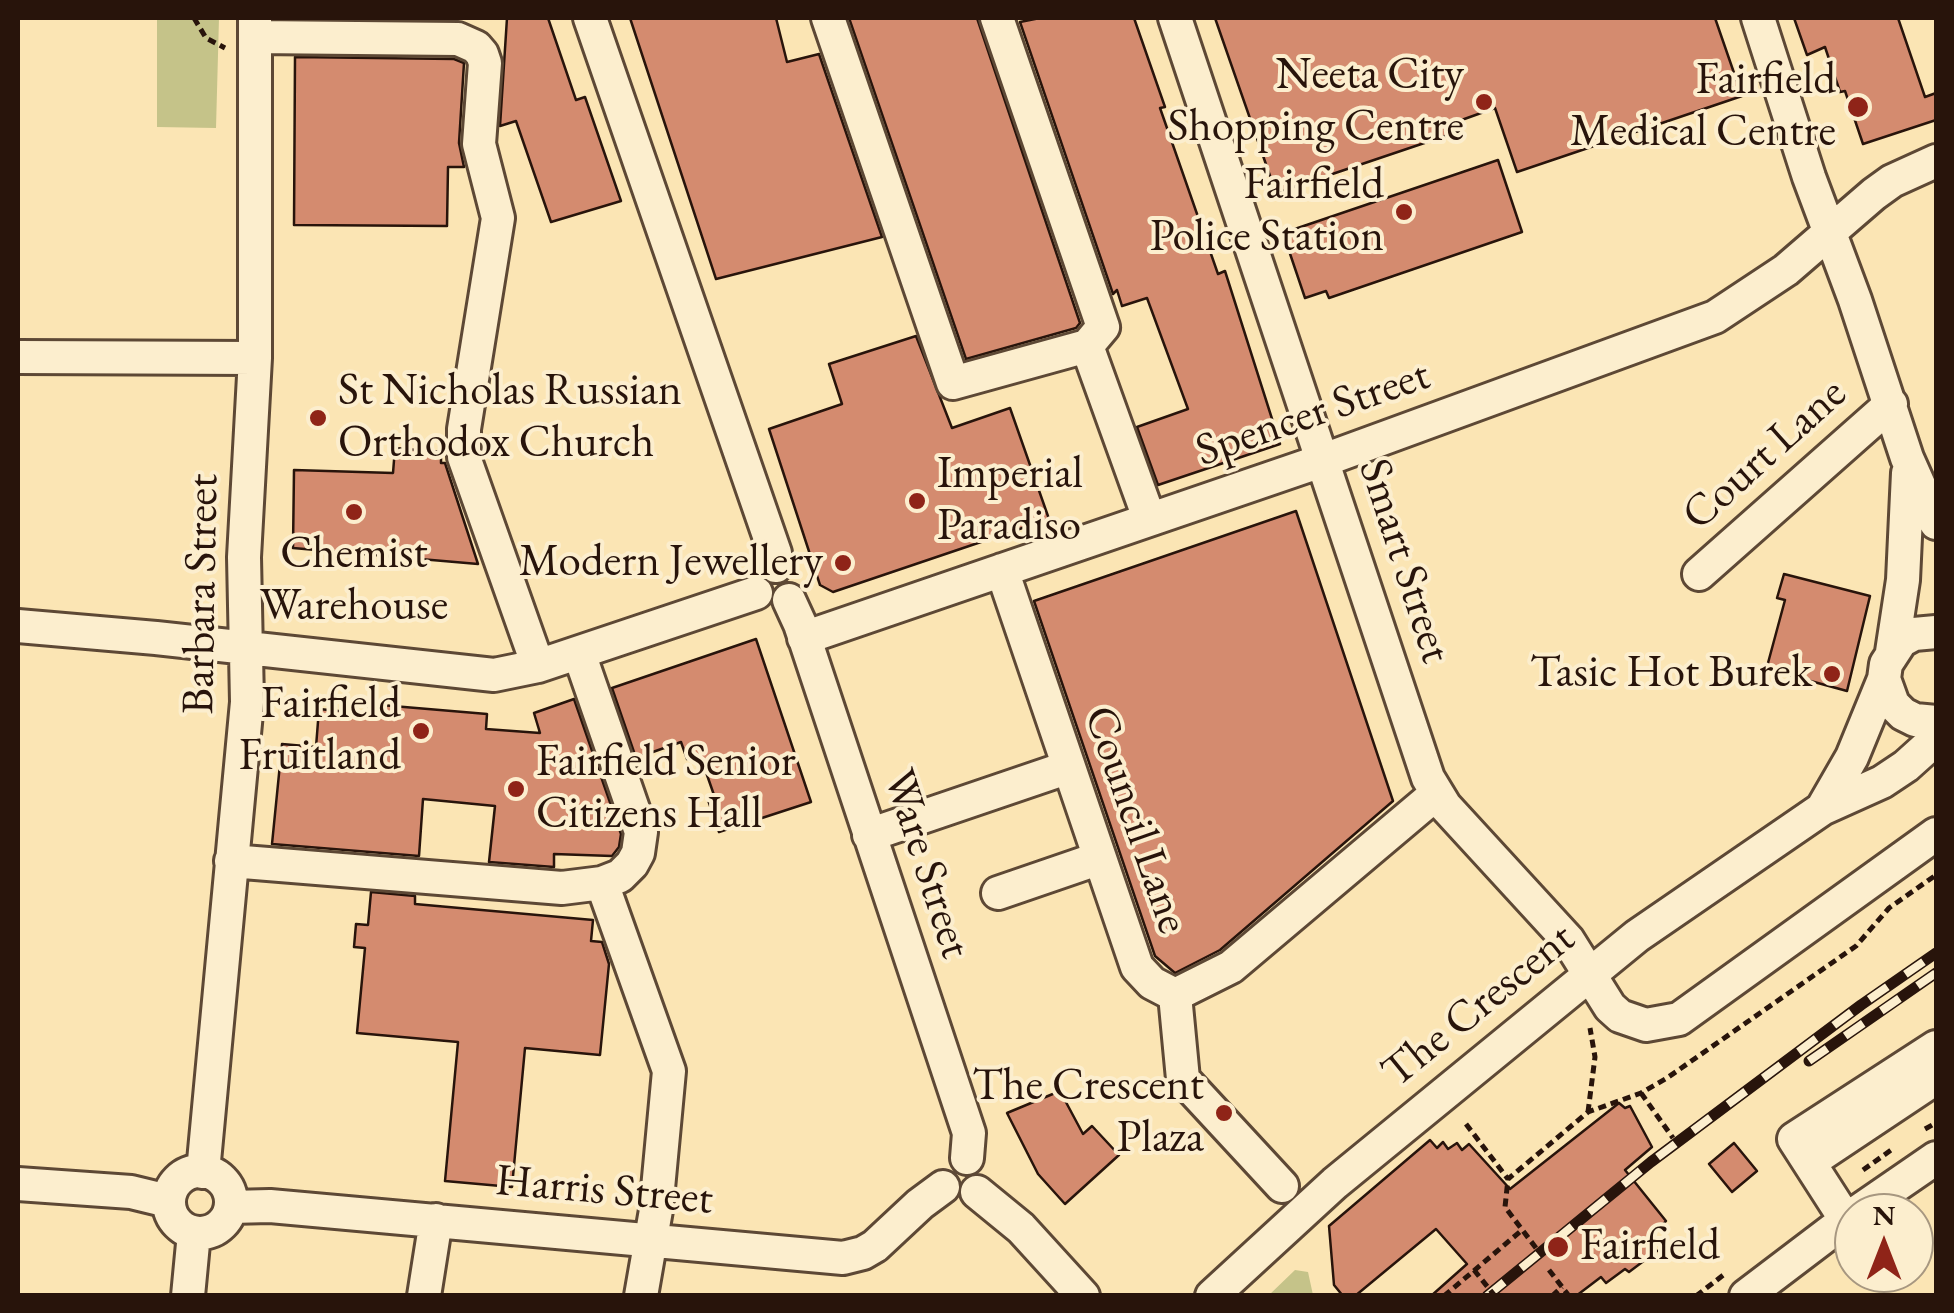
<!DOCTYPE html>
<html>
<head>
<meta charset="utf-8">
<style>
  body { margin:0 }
  #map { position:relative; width:1954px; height:1313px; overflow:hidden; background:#fbe5b4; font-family:"EB Garamond",serif }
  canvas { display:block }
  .frame { position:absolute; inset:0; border:20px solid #28140b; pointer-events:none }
  .north { position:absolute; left:1834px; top:1193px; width:100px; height:100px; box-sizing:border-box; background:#fceece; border:2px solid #a79780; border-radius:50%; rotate:0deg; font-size:28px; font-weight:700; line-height:40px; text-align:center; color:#28140b }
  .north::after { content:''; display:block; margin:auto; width:35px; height:45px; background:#8f2418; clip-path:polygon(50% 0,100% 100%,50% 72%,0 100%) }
</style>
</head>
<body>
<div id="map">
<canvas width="1954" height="1313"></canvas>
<div class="frame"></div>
<div class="north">N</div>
</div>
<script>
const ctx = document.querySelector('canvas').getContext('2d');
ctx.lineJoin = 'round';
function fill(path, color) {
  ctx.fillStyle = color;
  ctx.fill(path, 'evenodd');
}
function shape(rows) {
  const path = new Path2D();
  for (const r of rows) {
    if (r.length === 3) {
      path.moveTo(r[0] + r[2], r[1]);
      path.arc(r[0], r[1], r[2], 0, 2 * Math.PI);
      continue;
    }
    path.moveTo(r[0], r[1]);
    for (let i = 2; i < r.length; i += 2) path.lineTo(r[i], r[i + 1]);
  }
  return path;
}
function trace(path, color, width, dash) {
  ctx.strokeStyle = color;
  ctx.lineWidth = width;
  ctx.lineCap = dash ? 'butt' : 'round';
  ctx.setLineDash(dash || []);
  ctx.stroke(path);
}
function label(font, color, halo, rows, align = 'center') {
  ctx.font = font + ' "EB Garamond",serif';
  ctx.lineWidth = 8;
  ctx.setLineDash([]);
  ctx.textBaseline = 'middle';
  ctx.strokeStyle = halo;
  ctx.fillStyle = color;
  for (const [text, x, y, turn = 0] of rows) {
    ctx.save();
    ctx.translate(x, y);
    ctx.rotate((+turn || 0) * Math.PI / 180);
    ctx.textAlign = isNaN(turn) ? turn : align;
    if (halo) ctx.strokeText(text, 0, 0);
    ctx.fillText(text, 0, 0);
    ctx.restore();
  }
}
fill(shape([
  [157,18,219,18,216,128,157,127],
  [1295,1270,1308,1272,1313,1295,1269,1295]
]), '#c5c389');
const building = shape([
  [507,18,548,18,576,100,585,97,621,201,551,222,516,121,500,126,507,18],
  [630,18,776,18,787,62,819,54,882,237,716,279,630,18],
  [849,18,977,18,1080,323,1076,328,966,359,849,18],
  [1040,18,1134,18,1165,107,1160,108,1218,274,1225,271,1280,444,1158,485,1137,427,1188,409,1147,298,1122,306,1117,290,1113,294,1020,22,1040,18],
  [1215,18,1715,18,1742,96,1517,172,1495,108,1456,122,1460,131,1276,193,1215,18],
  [1794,18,1898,18,1925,97,1936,93,1936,120,1863,144,1845,91,1840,92,1825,47,1807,55,1794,18],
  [295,57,454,59,464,63,459,143,464,167,448,167,447,226,294,225,295,57],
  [1498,160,1522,232,1329,298,1326,291,1305,298,1283,233,1498,160],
  [916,336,952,428,1010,408,1049,519,833,592,820,585,769,429,842,404,829,364,916,336],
  [395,448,441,452,441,463,445,463,478,564,293,548,294,470,393,473,395,448],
  [1296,511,1393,801,1220,950,1175,973,1155,956,1034,601,1296,511],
  [1784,574,1870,596,1847,691,1774,671,1768,663,1785,600,1777,598,1784,574],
  [756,639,811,802,719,832,707,797,714,795,700,755,687,759,681,742,636,758,612,688,756,639],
  [574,699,621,834,619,847,612,856,554,854,554,867,489,862,495,806,423,799,419,856,272,844,282,744,316,747,319,709,368,714,369,704,487,714,486,729,540,733,534,713,574,699],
  [371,892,415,896,415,904,593,920,591,941,602,942,609,964,600,1055,525,1048,512,1187,445,1181,458,1042,357,1033,365,948,354,947,356,924,368,925,371,892],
  [1060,1091,1083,1134,1092,1126,1119,1155,1065,1204,1038,1174,1007,1113,1060,1091],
  [1619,1103,1625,1108,1630,1106,1652,1147,1625,1170,1666,1221,1647,1241,1657,1251,1629,1272,1625,1269,1606,1283,1601,1277,1576,1296,1431,1296,1467,1264,1436,1229,1355,1296,1343,1296,1334,1285,1329,1226,1430,1140,1437,1148,1443,1142,1448,1149,1457,1143,1462,1150,1469,1144,1510,1189,1619,1103],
  [1734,1143,1757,1171,1732,1192,1709,1164,1734,1143]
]);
fill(building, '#d48b6f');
trace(building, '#28140b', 2.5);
const minor = shape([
  [590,18,775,553,776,566],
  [828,18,953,383,1087,346,1103,327,997,18],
  [1175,18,1428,778,1445,806,1568,940,1610,1007,1620,1016,1646,1025,1679,1019,1936,834],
  [1758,18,1809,177,1855,300,1907,458,1936,523],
  [255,37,458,39,476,47,482,54,485,63,479,144,498,218,464,429,464,457,538,666],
  [1087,346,1149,518],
  [18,357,255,358],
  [1002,570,1137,967,1152,983,1175,995,1231,967,1436,794],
  [1699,574,1891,404],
  [789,600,800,624,969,1133,967,1158],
  [18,626,156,638,494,675,538,666,756,593],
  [1936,632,1914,634,1901,641,1886,664,1884,679,1893,704,1903,714,1915,720,1936,722],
  [804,638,1324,460,1715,317,1786,270,1874,194,1892,181,1936,161],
  [1892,652,1903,580,1908,473],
  [579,653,641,832,638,853,632,864,620,876,602,883,669,1071,656,1210,641,1296],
  [1822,809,1852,757,1884,679],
  [869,835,1069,767],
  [231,861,562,888,602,883],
  [998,893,1100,858],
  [1175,995,1183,1079,1282,1186],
  [1810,1162,1936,1078],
  [200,1202,31],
  [203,1172,247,702,244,557,255,358,255,18],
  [18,1184,131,1192,168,1201],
  [977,1192,1021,1228,1083,1296],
  [231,1207,270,1206,843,1258,863,1253,875,1246,920,1204,943,1187],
  [1856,1213,1936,1158],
  [1846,1220,1794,1139,1936,1047],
  [188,1296,194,1233],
  [424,1296,436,1220],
  [1212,1296,1335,1183,1637,936,1822,809,1882,782,1906,766,1936,739],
  [1746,1296,1854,1214]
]);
trace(minor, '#5d4835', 38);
trace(shape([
  [194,18,206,38,225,48],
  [1641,1093,1673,1138],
  [1588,1112,1595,1057,1590,1028],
  [1466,1124,1508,1179],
  [1925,1129,1936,1123],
  [1863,1170,1894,1148],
  [1536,1248,1505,1207,1508,1179,1588,1112,1641,1093,1667,1078,1856,946,1889,908,1936,875],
  [1549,1270,1569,1296],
  [1444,1296,1522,1230],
  [1552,1296,1562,1287],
  [1696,1296,1726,1273]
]), '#28140b', 5, [8, 5]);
trace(minor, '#fceece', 32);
const rail = shape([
  [1809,1061,1936,973],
  [1487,1296,1651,1162,1861,1005,1936,953]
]);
trace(rail, '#28140b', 11);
trace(rail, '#fceece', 8, [22]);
trace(shape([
  [1474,1270,1495,1296]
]), '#28140b', 5, [8, 5]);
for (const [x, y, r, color] of [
  [1484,102,10,"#8f2418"],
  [1858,107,12,"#8f2418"],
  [1404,212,10,"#8f2418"],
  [318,418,10,"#8f2418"],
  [917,501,10,"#8f2418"],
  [354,512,10,"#8f2418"],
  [843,563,10,"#8f2418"],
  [1832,674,10,"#8f2418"],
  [421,731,10,"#8f2418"],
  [516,789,10,"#8f2418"],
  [1224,1113,10,"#8f2418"],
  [1558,1247,12,"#8f2418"]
]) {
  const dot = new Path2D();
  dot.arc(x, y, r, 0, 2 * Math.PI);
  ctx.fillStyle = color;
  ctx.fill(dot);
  trace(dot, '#fceece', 4);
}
label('45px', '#28140b', '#fceece', [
  ["Neeta City",1464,76],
  ["Shopping Centre",1464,128],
  ["Fairfield",1836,81],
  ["Medical Centre",1836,133],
  ["Fairfield",1384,186],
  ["Police Station",1384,238],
  ["St Nicholas Russian",338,392,"left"],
  ["Orthodox Church",338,444,"left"],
  ["Imperial",937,475,"left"],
  ["Paradiso",937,527,"left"],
  ["Chemist",354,555,"center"],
  ["Warehouse",354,607,"center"],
  ["Modern Jewellery",823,563],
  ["Tasic Hot Burek",1812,674],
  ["Fairfield",401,705],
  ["Fruitland",401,757],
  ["Fairfield Senior",536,763,"left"],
  ["Citizens Hall",536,815,"left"],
  ["The Crescent",1204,1087],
  ["Plaza",1204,1139],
  ["Fairfield",1580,1247,"left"]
], 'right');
label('45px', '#28140b', '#fceece', [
  ["Spencer Street",1313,414,-19],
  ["Court Lane",1765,455,-42],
  ["Smart Street",1404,561,72],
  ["Barbara Street",202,594,-89],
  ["Council Lane",1135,820,71],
  ["Ware Street",926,864,72],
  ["The Crescent",1479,1006,-39],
  ["Harris Street",604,1191,5]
]);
</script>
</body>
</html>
